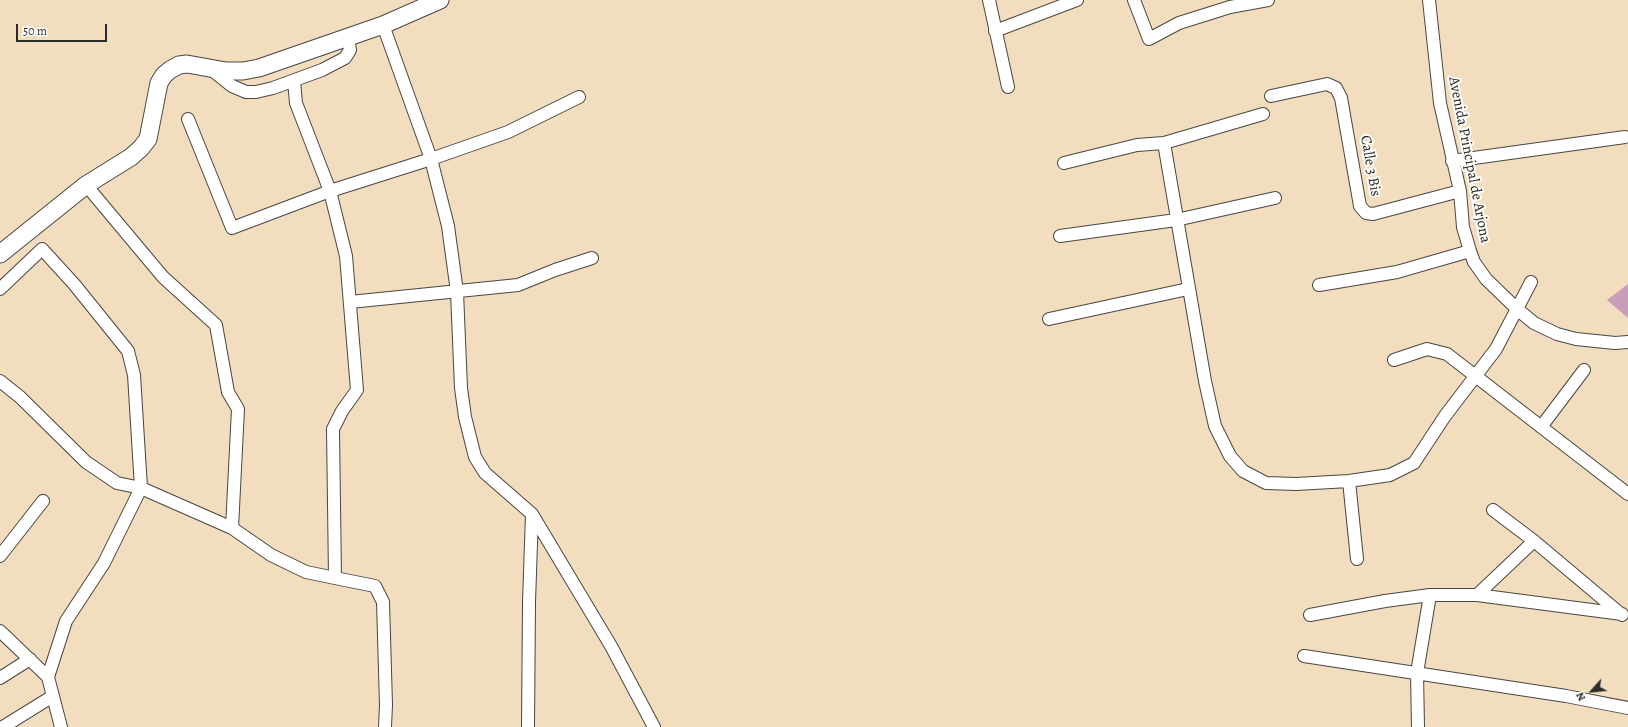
<!DOCTYPE html>
<html>
<head>
<meta charset="utf-8">
<style>
  body { margin:0 }
  #map { position:relative; width:1628px; height:727px; overflow:hidden; background:#f2ddbe; font-family:Alegreya,serif }
  canvas { display:block }
  .north { position:absolute; left:1572px; top:671px; width:40px; height:40px; -webkit-text-stroke:3px #fdfcf7; paint-order:stroke; rotate:243deg; font-size:11px; font-weight:700; line-height:16px; text-align:center; color:#2b2b2b }
  .north::after { content:''; display:block; margin:auto; width:14px; height:18px; background:#2b2b2b; clip-path:polygon(50% 0,100% 100%,50% 72%,0 100%) }
  .scale { position:absolute; left:16px; top:24px; width:91px; height:18px; box-sizing:border-box; border:2px solid #2b2b2b; border-top:0; padding-left:5px; font-size:12px; line-height:14px; white-space:nowrap; color:#2b2b2b; -webkit-text-stroke:3px #fdfcf7; paint-order:stroke }
</style>
</head>
<body>
<div id="map">
<canvas width="1628" height="727"></canvas>
<div class="north">N</div>
<div class="scale">50 m</div>
</div>
<script>
const ctx = document.querySelector('canvas').getContext('2d');
ctx.lineJoin = 'round';
function fill(path, color) {
  ctx.fillStyle = color;
  ctx.fill(path, 'evenodd');
}
function shape(rows) {
  const path = new Path2D();
  for (const r of rows) {
    path.moveTo(r[0], r[1]);
    for (let i = 2; i < r.length; i += 2) path.lineTo(r[i], r[i + 1]);
  }
  return path;
}
function trace(path, color, width, dash) {
  ctx.strokeStyle = color;
  ctx.lineWidth = width;
  ctx.lineCap = dash ? 'butt' : 'round';
  ctx.setLineDash(dash || []);
  ctx.stroke(path);
}
function label(font, color, halo, rows, align = 'center') {
  ctx.font = font + ' Alegreya,serif';
  ctx.lineWidth = 4;
  ctx.setLineDash([]);
  ctx.textBaseline = 'middle';
  ctx.strokeStyle = halo;
  ctx.fillStyle = color;
  for (const [text, x, y, turn = 0] of rows) {
    ctx.save();
    ctx.translate(x, y);
    ctx.rotate((+turn || 0) * Math.PI / 180);
    ctx.textAlign = isNaN(turn) ? turn : align;
    if (halo) ctx.strokeText(text, 0, 0);
    ctx.fillText(text, 0, 0);
    ctx.restore();
  }
}
fill(shape([
  [1628,284,1628,318,1607,300]
]), '#c99eba');
const street = shape([
  [989,0,1008,87],
  [1134,0,1149,39,1179,23,1230,7,1268,0],
  [1429,0,1440,103,1460,191,1463,227,1470,251,1474,262,1486,279,1517,309,1534,323,1557,334,1576,339,1615,343,1628,342],
  [383,25,431,159,448,226,457,292,461,388,465,417,475,457,485,473,532,514,611,646,654,727],
  [995,31,1077,0],
  [212,70,232,86,246,92,256,92,273,88,322,70,345,58,350,50,348,37],
  [1271,96,1327,84,1336,88,1341,98,1360,206,1366,213,1373,214,1460,191],
  [188,119,232,228,330,191,431,159,508,132,579,97],
  [1164,143,1205,381,1215,426,1230,456,1243,471,1266,483,1296,484,1349,481,1390,475,1414,463,1445,416,1496,349,1531,282],
  [1452,161,1625,137],
  [1064,163,1137,145,1164,143,1263,114],
  [86,185,163,277,216,325,228,392,238,409,232,528],
  [1060,236,1176,220,1275,198],
  [1319,285,1397,272,1470,251],
  [0,289,42,249,74,284,128,351,134,375,141,488,104,563,66,621,48,677,61,727],
  [350,302,518,285,555,270,592,258],
  [1049,319,1188,289],
  [1394,360,1427,349,1447,354,1628,494],
  [0,381,20,397,86,462,117,483,141,488,232,528,271,555,306,572,335,578,333,429,342,411,357,390,346,256,330,191,296,103,294,81],
  [1541,427,1584,370],
  [1349,481,1357,559],
  [1493,510,1534,541,1622,615],
  [0,556,43,501],
  [335,578,375,586,383,602,386,705,385,727],
  [1477,595,1534,541],
  [1310,615,1385,601,1430,595,1477,595,1622,614],
  [0,631,48,677],
  [1304,656,1566,696,1628,708],
  [0,678,30,659],
  [3,727,53,696],
  [528,727,529,602,532,514],
  [1418,727,1417,673,1430,595]
]);
const secondary = shape([
  [0,254,86,185,131,157,141,148,148,139,159,83,164,75,170,70,179,65,187,64,226,71,243,71,259,68,383,25,440,0]
]);
trace(street, '#494641', 14);
trace(secondary, '#494641', 19);
trace(street, '#fff', 12);
trace(secondary, '#fff', 17);
label('15px', '#2b2b2b', '#fdfcf7', [
  ["Avenida Principal de Arjona",1469,160,79],
  ["Calle 3 Bis",1370,166,80]
]);
</script>
</body>
</html>
